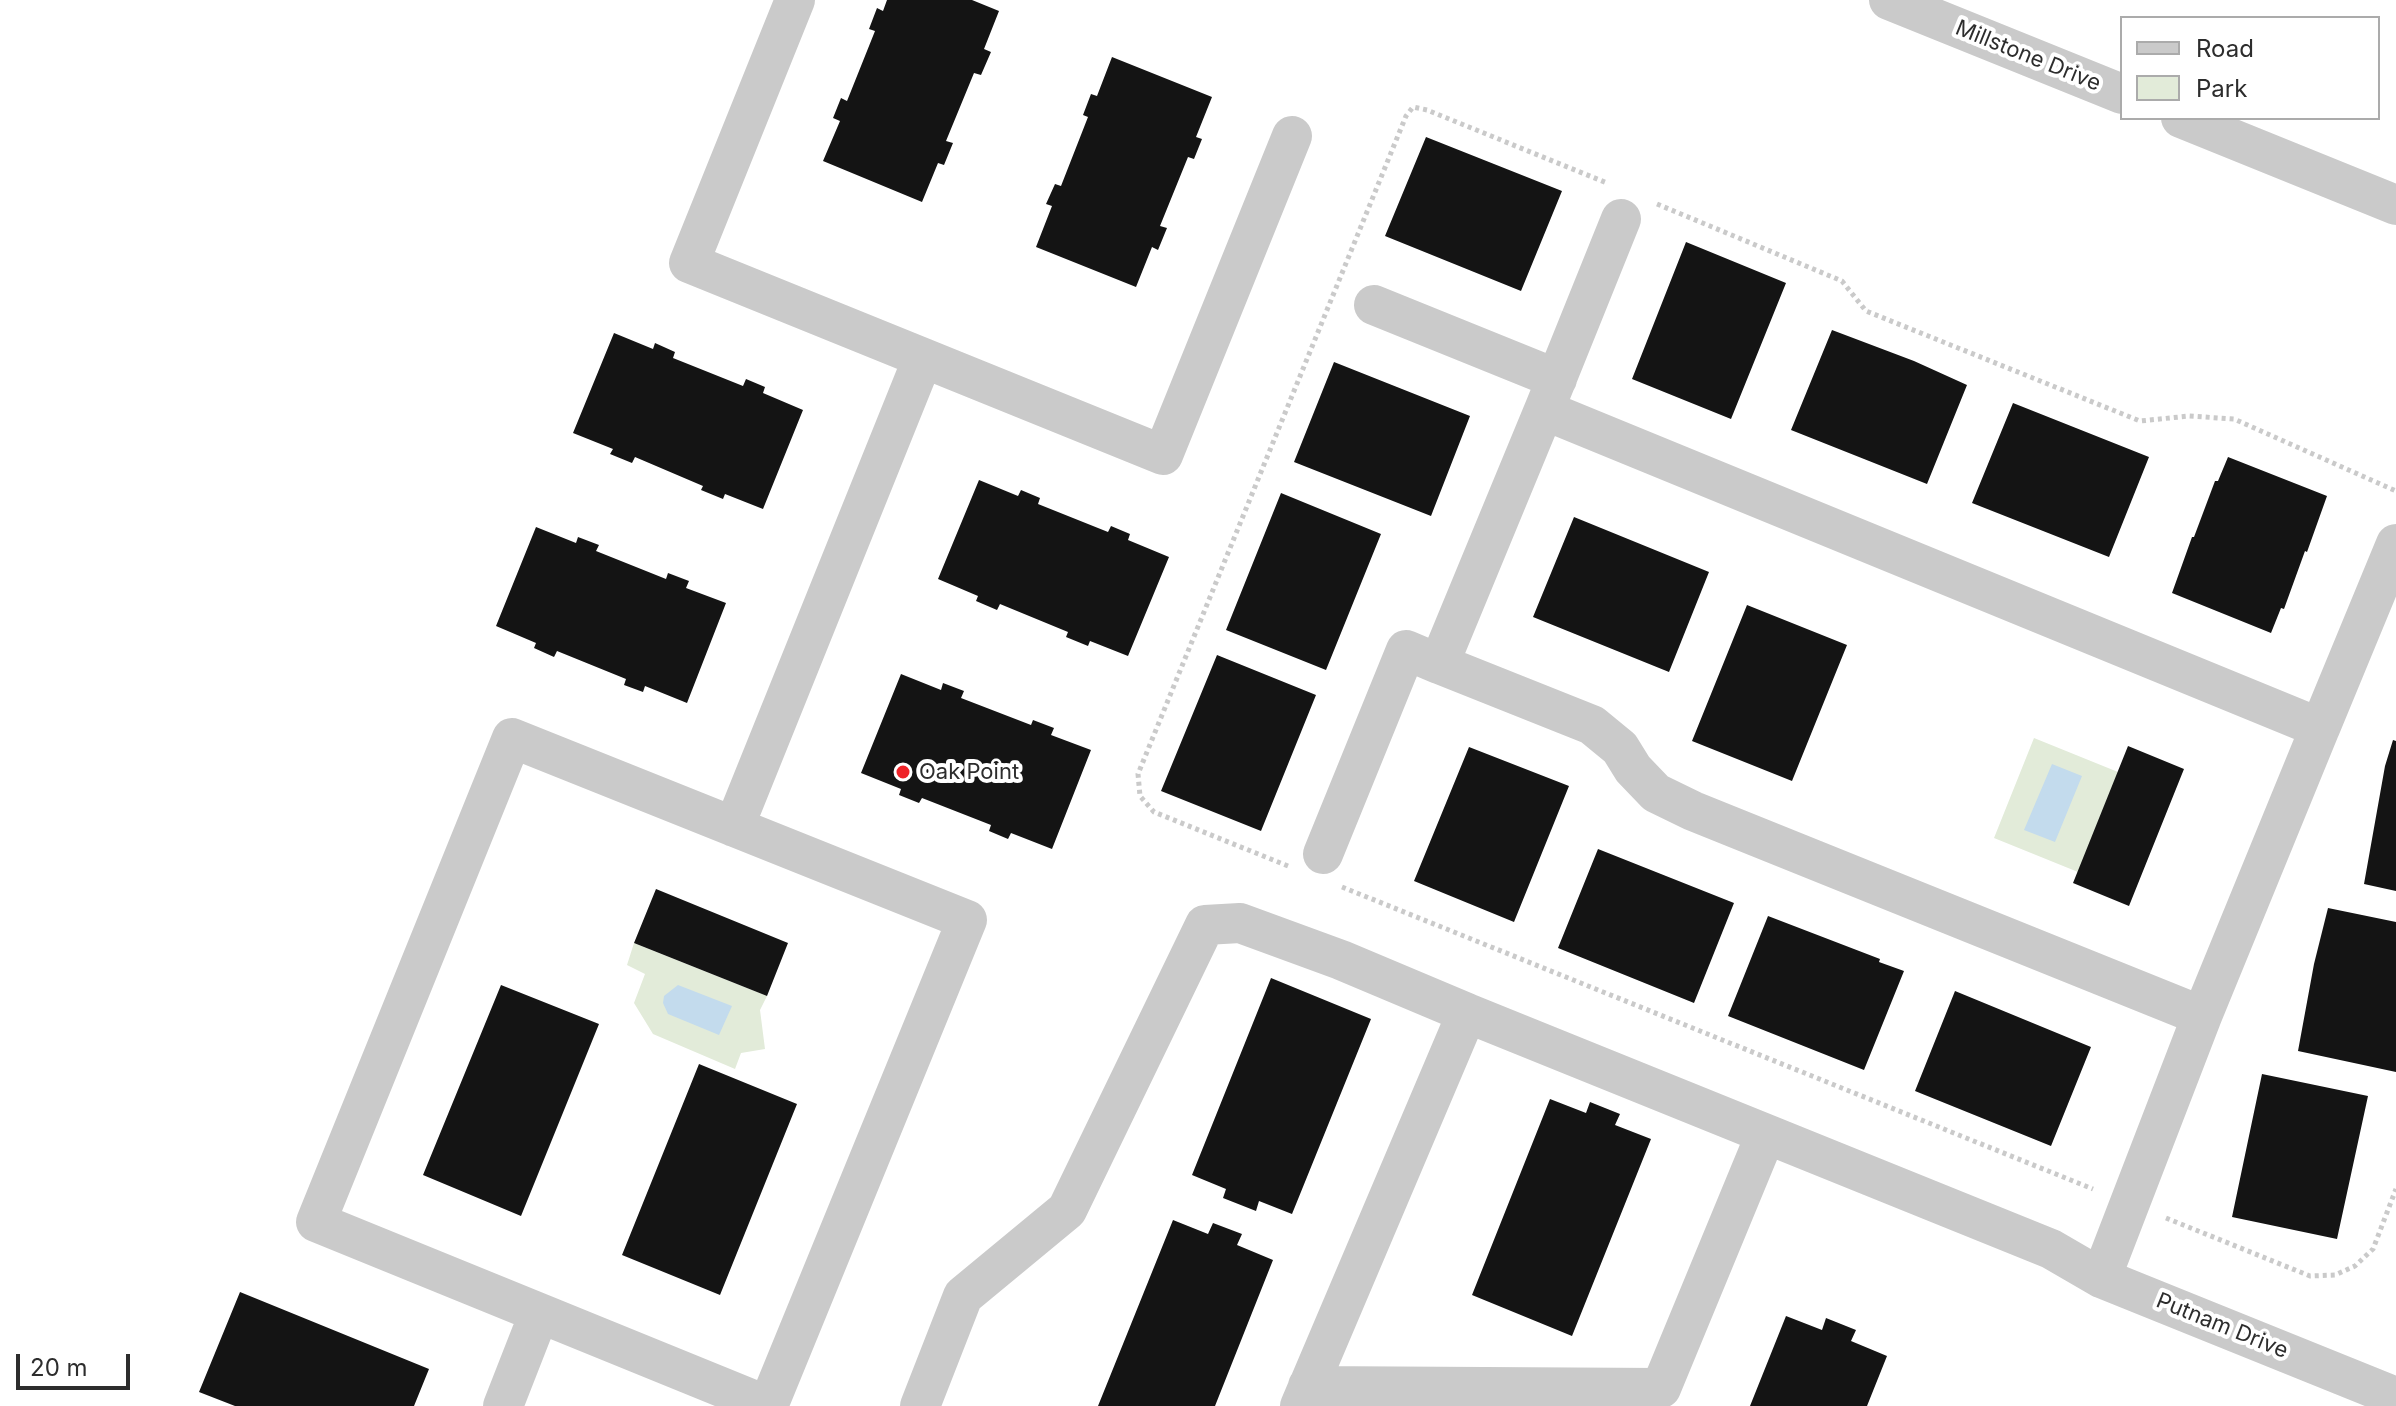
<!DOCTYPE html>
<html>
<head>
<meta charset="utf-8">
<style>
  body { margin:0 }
  #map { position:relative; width:2396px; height:1406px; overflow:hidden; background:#fff; font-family:Inter,sans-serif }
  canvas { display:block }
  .legend { position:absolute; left:2120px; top:16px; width:260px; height:104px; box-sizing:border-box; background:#fff; border:2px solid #ababab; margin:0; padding:10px 14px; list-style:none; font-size:24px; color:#2d2d2d }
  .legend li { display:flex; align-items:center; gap:16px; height:40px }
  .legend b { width:40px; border:2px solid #ababab }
  .scale { position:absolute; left:16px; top:1354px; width:114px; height:36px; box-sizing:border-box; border:4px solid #2d2d2d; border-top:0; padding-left:10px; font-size:24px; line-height:28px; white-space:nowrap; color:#2d2d2d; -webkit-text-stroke:6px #fff; paint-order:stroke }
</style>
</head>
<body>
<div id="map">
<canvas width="2396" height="1406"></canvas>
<ul class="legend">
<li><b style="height:10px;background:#cacaca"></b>Road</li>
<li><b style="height:22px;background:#e2ebd9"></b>Park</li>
</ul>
<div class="scale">20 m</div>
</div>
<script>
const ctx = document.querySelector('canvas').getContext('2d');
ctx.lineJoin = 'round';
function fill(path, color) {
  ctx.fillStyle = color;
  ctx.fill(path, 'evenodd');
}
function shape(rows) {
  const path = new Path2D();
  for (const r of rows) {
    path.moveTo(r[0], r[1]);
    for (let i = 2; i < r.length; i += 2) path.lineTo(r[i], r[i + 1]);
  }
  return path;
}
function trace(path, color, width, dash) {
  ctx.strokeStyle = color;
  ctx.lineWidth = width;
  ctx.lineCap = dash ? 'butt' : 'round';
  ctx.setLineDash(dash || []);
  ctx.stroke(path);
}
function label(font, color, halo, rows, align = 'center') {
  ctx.font = font + ' Inter,sans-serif';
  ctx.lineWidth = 8;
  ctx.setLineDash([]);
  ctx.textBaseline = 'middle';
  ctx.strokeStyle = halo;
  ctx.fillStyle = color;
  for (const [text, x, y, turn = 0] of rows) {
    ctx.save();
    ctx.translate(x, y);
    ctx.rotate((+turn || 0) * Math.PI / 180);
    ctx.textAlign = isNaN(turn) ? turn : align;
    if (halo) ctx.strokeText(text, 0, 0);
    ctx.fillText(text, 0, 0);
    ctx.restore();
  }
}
fill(shape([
  [2034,738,2118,772,2078,872,1994,838],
  [634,943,767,996,760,1010,765,1049,741,1053,735,1069,653,1034,634,1003,645,974,627,965]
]), '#e2ebd9');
fill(shape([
  [2052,764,2082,776,2055,842,2024,830],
  [678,985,732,1006,719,1035,668,1014,663,1003,664,996]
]), '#c3dbed');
fill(shape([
  [887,0,972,0,999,11,984,49,991,52,981,75,974,73,946,141,953,143,944,165,938,163,922,202,823,161,840,121,833,118,841,98,847,101,875,31,869,29,877,8,883,11],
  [1112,57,1212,97,1196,137,1202,139,1194,159,1188,157,1160,226,1167,228,1158,250,1152,247,1136,287,1036,247,1052,206,1046,204,1055,184,1061,186,1088,117,1083,115,1091,94,1097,96],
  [1426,137,1562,191,1521,291,1385,236],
  [1686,242,1786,283,1731,419,1632,379],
  [1832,330,1914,361,1967,385,1927,484,1791,430],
  [614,333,653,349,655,343,675,352,673,358,743,386,746,379,765,387,763,393,803,410,763,509,725,494,723,499,701,490,703,486,635,457,632,463,610,454,613,449,573,433],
  [1334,362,1470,416,1431,516,1294,462],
  [2013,403,2149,457,2109,557,1972,503],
  [2228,457,2327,496,2307,552,2305,551,2284,609,2281,608,2271,633,2172,593,2192,537,2194,537,2215,481,2218,481],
  [979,480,1018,496,1021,490,1040,498,1038,504,1108,532,1111,526,1130,534,1128,540,1169,557,1128,656,1090,641,1088,646,1066,637,1068,632,1000,604,997,610,976,601,978,596,938,579],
  [1281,493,1381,534,1326,670,1226,630],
  [1574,517,1709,572,1669,672,1533,617],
  [536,527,576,543,578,537,599,545,596,551,666,579,668,573,689,581,686,588,726,603,687,703,645,686,643,692,624,685,626,679,557,651,554,657,534,648,536,643,496,626],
  [1747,605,1847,645,1792,781,1692,741],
  [1217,655,1316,695,1261,831,1161,791],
  [901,674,941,690,943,683,964,691,961,698,1031,725,1033,720,1054,728,1051,735,1091,750,1052,849,1011,833,1008,839,989,831,991,825,922,798,919,803,899,795,901,789,861,773],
  [2393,740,2396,741,2396,891,2364,884,2385,766],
  [2128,746,2184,769,2129,906,2073,883],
  [1469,747,1569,786,1514,922,1414,881],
  [1598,849,1734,903,1694,1003,1558,948],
  [656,889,788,943,767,996,634,943],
  [2328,908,2396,922,2396,1072,2298,1051,2314,964],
  [1768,916,1880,959,1879,962,1904,971,1864,1070,1728,1016],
  [1271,978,1371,1019,1292,1214,1259,1201,1256,1211,1223,1198,1226,1189,1192,1175],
  [501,985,599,1024,521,1216,423,1175],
  [1955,991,2091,1047,2051,1146,1915,1091],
  [699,1064,797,1104,720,1295,622,1255],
  [2262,1074,2368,1096,2337,1239,2232,1217],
  [1550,1099,1586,1113,1590,1102,1620,1114,1615,1125,1651,1139,1572,1336,1472,1295],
  [1173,1220,1208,1234,1213,1223,1242,1234,1237,1245,1273,1260,1215,1406,1098,1406],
  [240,1292,429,1369,414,1406,235,1406,199,1392],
  [1786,1316,1822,1330,1826,1318,1856,1330,1851,1341,1887,1356,1867,1406,1750,1406]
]), '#141414');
trace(shape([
  [1657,204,1842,281,1866,311,2140,421,2189,416,2234,419,2396,491],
  [1288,866,1154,812,1140,796,1138,774,1406,116,1413,107,1427,110,1607,183],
  [1342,887,2093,1189],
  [2166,1218,2310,1276,2335,1275,2355,1266,2373,1249,2396,1189]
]), '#cacaca', 5, [4, 4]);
trace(shape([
  [795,0,689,263,1163,455,1292,136],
  [1889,0,2122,94],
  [2181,118,2396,205],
  [1374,305,1557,379],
  [1544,410,1621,219],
  [2320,728,2396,544],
  [734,827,923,358],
  [1323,854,1406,650,1439,664],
  [1467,1013,2051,1249,2101,1278,2396,1397],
  [2101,1278,2202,1016,2320,728,1544,410,1439,664,1592,725,1620,748,1633,769,1656,793,1693,811,2202,1016],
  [1308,1386,1661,1388,1766,1134],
  [503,1406,539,1314],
  [768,1406,967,920,512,738,316,1222,768,1406],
  [920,1406,963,1296,1067,1210,1205,925,1240,923,1341,960,1467,1013,1300,1406]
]), '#cacaca', 40);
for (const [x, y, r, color] of [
  [903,772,8,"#ef2328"]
]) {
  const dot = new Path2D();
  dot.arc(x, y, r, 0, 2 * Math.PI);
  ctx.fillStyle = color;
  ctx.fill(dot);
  trace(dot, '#fff', 3);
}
label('22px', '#2d2d2d', '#fff', [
  ["Millstone Drive",2028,56,22],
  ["Putnam Drive",2222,1326,22]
]);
label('22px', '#2d2d2d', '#fff', [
  ["Oak Point",919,772]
], 'left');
</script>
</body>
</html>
